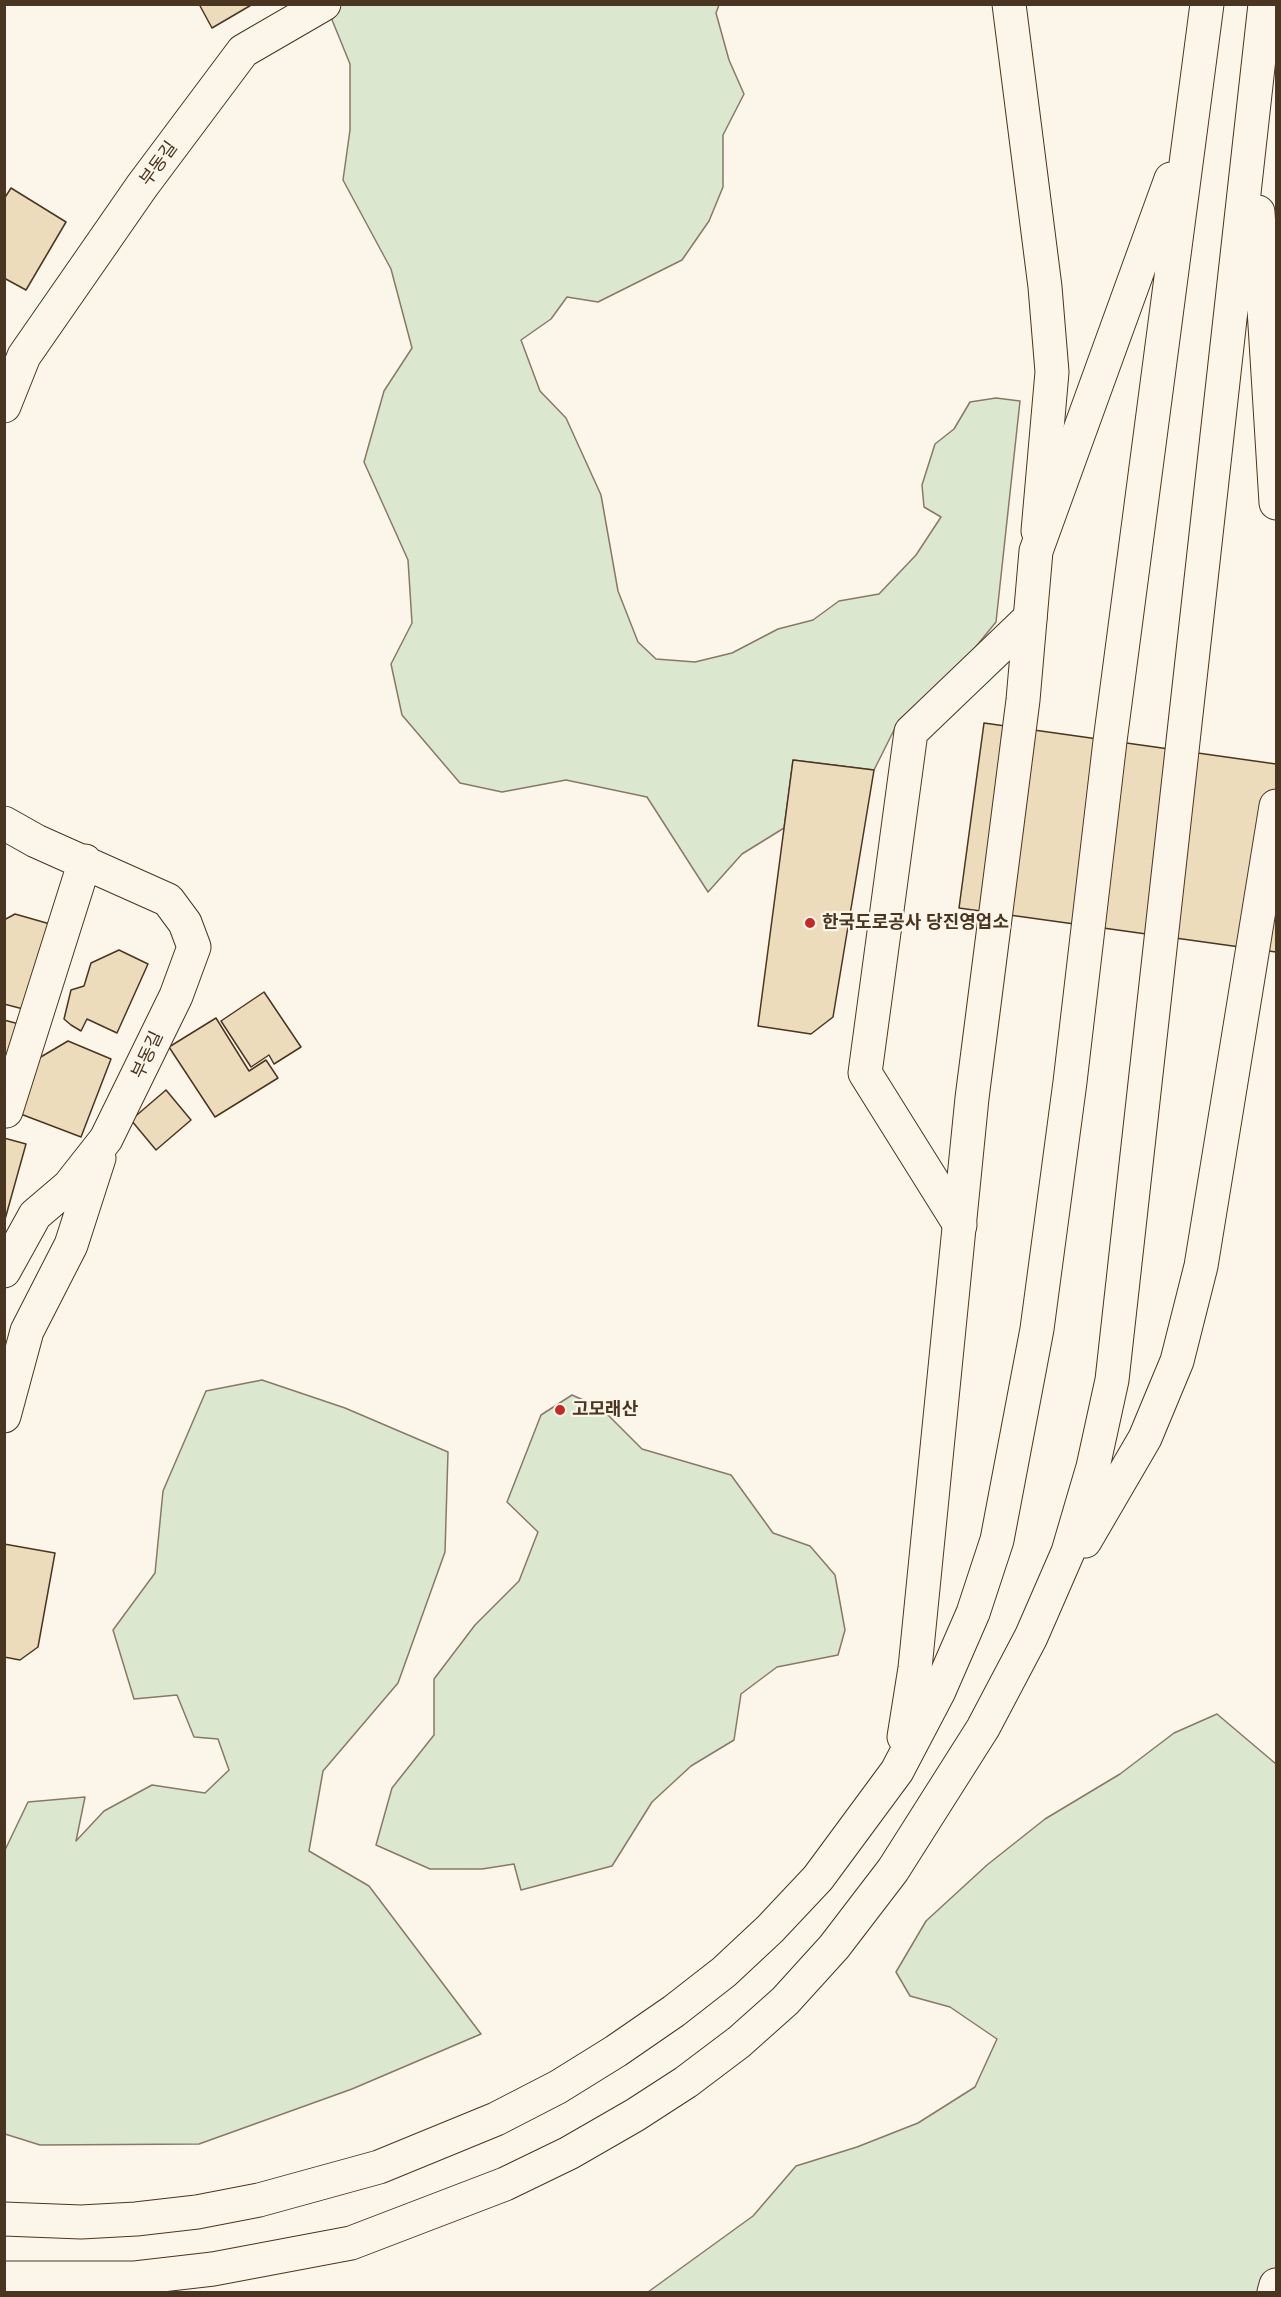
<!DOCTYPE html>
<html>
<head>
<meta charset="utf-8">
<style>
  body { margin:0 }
  #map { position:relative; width:1281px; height:2297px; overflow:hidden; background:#fbf6e9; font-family:"Libre Baskerville",serif }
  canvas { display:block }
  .frame { position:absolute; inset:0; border:6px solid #4a3520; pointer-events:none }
</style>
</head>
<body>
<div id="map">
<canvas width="1281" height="2297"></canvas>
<div class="frame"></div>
</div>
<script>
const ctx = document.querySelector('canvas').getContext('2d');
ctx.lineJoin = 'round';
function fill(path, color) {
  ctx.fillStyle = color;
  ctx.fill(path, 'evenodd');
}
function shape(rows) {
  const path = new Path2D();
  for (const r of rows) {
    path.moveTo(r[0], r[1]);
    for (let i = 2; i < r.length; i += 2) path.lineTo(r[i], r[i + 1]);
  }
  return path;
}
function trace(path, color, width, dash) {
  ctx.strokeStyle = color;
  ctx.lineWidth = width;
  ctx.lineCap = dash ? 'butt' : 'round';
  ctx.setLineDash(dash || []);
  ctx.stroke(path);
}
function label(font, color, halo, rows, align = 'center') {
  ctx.font = font + ' "Libre Baskerville","Noto Sans KR",serif';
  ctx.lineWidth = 4.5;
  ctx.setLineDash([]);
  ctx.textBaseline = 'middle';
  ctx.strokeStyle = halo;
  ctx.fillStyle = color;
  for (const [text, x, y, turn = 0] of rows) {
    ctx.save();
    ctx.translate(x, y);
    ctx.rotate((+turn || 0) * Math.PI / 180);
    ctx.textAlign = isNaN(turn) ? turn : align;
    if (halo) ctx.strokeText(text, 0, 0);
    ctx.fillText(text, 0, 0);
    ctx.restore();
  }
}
const green = shape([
  [326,5,719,5,716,13,729,60,744,94,723,135,723,187,709,221,682,260,598,302,567,297,551,319,521,340,540,391,566,418,601,495,618,591,638,642,656,659,695,662,732,653,778,629,813,620,839,601,879,594,916,555,941,517,924,507,922,485,935,444,954,429,970,402,996,398,1020,401,996,622,965,660,899,720,874,770,793,760,784,828,742,854,708,892,647,797,566,780,502,792,460,783,402,715,391,664,412,623,408,560,364,462,384,391,412,348,391,269,343,180,350,130,350,64,326,5],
  [262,1380,345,1408,448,1452,445,1552,398,1683,323,1771,309,1851,369,1886,481,2034,352,2089,199,2144,40,2145,5,2134,5,1850,28,1802,85,1797,76,1841,104,1811,152,1785,205,1793,229,1770,218,1739,194,1737,177,1695,134,1699,113,1630,155,1573,163,1491,206,1391,262,1380],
  [572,1395,601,1408,642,1449,731,1475,773,1533,810,1546,835,1575,845,1630,838,1655,777,1667,741,1694,734,1740,691,1766,652,1802,612,1866,521,1890,514,1864,482,1869,430,1869,376,1845,392,1788,434,1735,434,1679,475,1625,519,1581,538,1532,507,1502,541,1415,572,1395],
  [1217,1714,1276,1764,1276,2285,1274,2292,648,2292,753,2216,796,2166,857,2147,918,2123,975,2087,997,2039,950,2007,910,1996,896,1972,926,1921,987,1865,1045,1819,1120,1774,1174,1733,1217,1714]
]);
fill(green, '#dce7d0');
trace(green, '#887966', 1.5);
const building = shape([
  [199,4,253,4,212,28,199,4],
  [11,188,66,222,26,290,4,278,4,199,11,188],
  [984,723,1276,764,1276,952,959,908,984,723],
  [793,760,874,770,833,1017,811,1034,758,1026,793,760],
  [15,914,50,924,27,1010,4,1004,4,920,15,914],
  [119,950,148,964,117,1033,87,1019,81,1031,71,1025,64,1019,71,990,84,986,91,963,119,950],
  [264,992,301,1047,274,1064,269,1055,251,1067,221,1021,264,992],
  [216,1018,249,1071,266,1060,278,1078,215,1117,169,1047,216,1018],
  [4,1020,19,1024,4,1081,4,1020],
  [68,1041,111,1059,81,1137,18,1113,39,1058,68,1041],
  [166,1090,191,1120,156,1150,131,1120,166,1090],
  [4,1138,26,1144,4,1223,4,1138],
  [4,1544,55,1553,38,1647,20,1660,4,1657,4,1544]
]);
fill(building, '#ecdcbc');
trace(building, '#4a3520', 1.5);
const minor = shape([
  [1009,4,1045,287,1052,372,1038,531],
  [4,406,24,356,142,186,243,51,324,4],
  [4,823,36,841,168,900,185,923,194,947,176,996,106,1139,69,1186,35,1215,4,1271],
  [6,1111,85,861],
  [960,1225,865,1073,911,732,1030,618],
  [4,1416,27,1331,71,1245,99,1158],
  [1274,2292,1276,2285]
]);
const highway = shape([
  [1258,212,1276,503],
  [1085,1541,1145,1438,1177,1361,1201,1266,1276,806],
  [904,1737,915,1668,972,1098,1023,700,1036,551,1171,179],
  [4,2219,81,2222,136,2219,197,2212,259,2200,379,2167,496,2119,558,2087,616,2051,674,2011,724,1972,770,1929,818,1878,897,1771,939,1691,973,1613,997,1540,1037,1329,1070,1082,1110,741,1207,4],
  [4,2278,135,2278,213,2269,351,2243,505,2184,569,2153,635,2115,686,2082,739,2042,785,2001,834,1947,893,1870,983,1728,1031,1637,1068,1552,1093,1467,1112,1380,1265,4]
]);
trace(minor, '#4a3520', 35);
trace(highway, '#4a3520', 35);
trace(minor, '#fbf6e9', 33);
trace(highway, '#fbf6e9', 33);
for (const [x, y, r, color] of [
  [810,923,6,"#c62828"],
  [560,1410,6,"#c62828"]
]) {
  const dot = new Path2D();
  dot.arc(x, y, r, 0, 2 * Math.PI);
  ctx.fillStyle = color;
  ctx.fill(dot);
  trace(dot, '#fbf6e9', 2);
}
label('18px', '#4a3520', '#fbf6e9', [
  ["부동길",159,164,-54],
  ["부동길",148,1055,-65]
]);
label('bold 18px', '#4a3520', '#fbf6e9', [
  ["한국도로공사 당진영업소",822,923],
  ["고모래산",572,1410]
], 'left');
</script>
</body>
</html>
